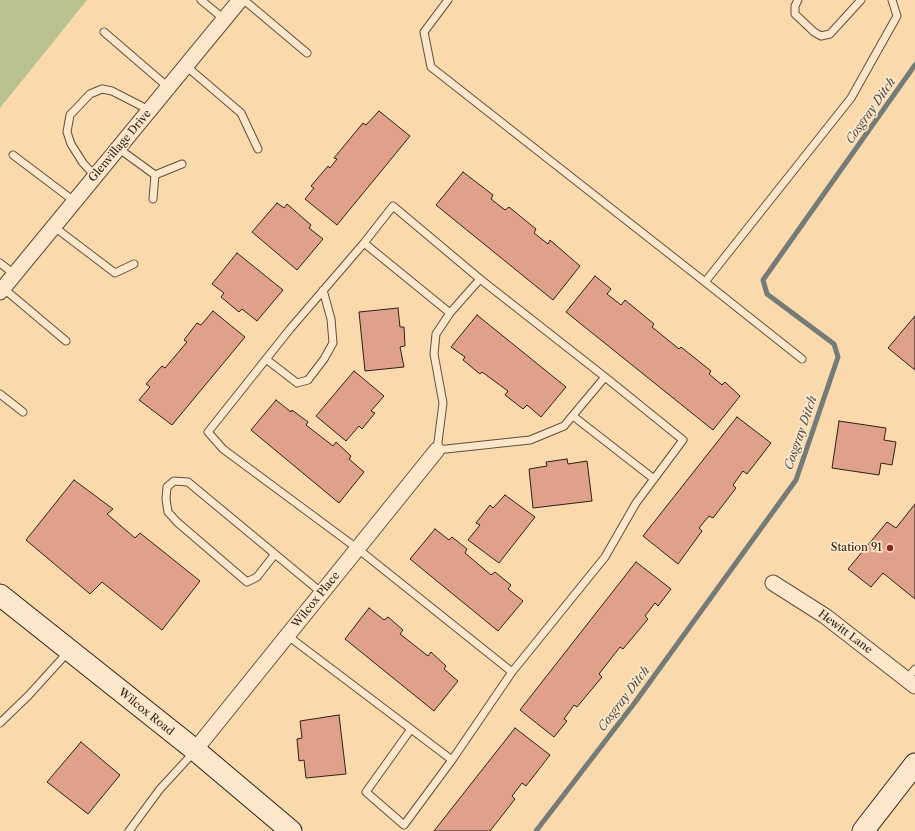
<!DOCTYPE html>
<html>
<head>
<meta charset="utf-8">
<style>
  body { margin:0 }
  canvas { display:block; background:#fadaad }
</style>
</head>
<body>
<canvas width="915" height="831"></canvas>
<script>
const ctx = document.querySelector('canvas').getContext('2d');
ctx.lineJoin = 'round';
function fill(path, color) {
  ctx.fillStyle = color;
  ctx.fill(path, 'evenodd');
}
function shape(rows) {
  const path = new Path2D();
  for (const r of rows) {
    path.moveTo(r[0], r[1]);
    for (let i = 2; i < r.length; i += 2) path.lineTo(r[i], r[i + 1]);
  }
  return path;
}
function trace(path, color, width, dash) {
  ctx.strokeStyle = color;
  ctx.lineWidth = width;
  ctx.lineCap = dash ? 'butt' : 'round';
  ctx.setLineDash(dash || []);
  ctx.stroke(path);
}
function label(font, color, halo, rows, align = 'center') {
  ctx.font = font + ' "Libre Caslon Text",serif';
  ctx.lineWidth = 3.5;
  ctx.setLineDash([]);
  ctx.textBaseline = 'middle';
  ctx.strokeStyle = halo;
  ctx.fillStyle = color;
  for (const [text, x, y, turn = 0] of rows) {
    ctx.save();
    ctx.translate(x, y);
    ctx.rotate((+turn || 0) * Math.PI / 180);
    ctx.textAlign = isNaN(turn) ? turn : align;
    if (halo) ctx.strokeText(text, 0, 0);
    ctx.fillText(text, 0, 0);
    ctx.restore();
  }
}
fill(shape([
  [0,0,87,0,0,108]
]), '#b9c18e');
trace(shape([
  [536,831,636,701,796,480,838,357,834,344,767,294,763,280,915,65]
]), '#757b77', 5);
const building = shape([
  [379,111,410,136,337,225,305,199,314,188,311,186,328,166,330,168,337,159,334,158,363,123,366,125,379,111],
  [463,172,493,195,491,199,505,210,509,207,536,229,534,233,548,244,550,240,580,266,553,300,436,205,463,172],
  [277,203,284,208,287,204,311,225,309,228,323,239,297,270,252,232,277,203],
  [237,253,283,290,257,321,242,309,239,312,221,297,224,293,212,284,237,253],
  [595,276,611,289,607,294,621,305,625,300,654,324,652,327,679,349,681,347,711,371,709,374,722,385,725,382,740,396,713,430,566,312,595,276],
  [398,308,400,327,404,327,405,346,400,347,404,367,365,371,359,312,398,308],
  [213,311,245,337,172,425,139,400,150,387,146,384,162,366,165,368,187,342,184,340,197,323,201,325,213,311],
  [477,315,566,387,541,417,527,405,523,409,505,395,508,391,482,372,480,374,463,360,465,357,451,347,477,315],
  [915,316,915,370,888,348,915,316],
  [354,371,384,396,371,411,375,413,362,429,359,426,346,441,316,416,354,371],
  [276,400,291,412,292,410,308,422,306,425,333,446,336,442,351,456,349,459,364,472,339,503,251,430,276,400],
  [737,417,771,443,747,474,743,471,733,485,736,488,713,518,709,516,699,528,702,531,678,564,643,536,737,417],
  [839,421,886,428,884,440,896,442,892,465,881,463,879,475,832,468,839,421],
  [567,459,568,464,587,461,592,501,533,508,529,469,547,466,546,462,567,459],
  [74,480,113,509,107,514,135,538,140,533,200,581,162,630,102,582,90,594,26,540,74,480],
  [505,495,535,517,499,563,468,540,480,525,476,523,490,505,493,508,505,495],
  [915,504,915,599,883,573,871,587,848,569,887,522,896,528,915,504],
  [435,529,449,540,452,537,467,549,465,553,491,575,495,572,511,585,508,589,523,601,498,631,410,559,435,529],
  [636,562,671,589,658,606,655,603,645,616,648,619,623,649,620,647,599,674,602,677,577,707,574,705,564,719,567,721,554,737,520,710,636,562],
  [369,608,384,620,388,617,403,630,400,634,428,656,431,652,446,666,444,669,458,681,434,711,345,639,369,608],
  [339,715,346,774,306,778,304,760,299,761,297,739,302,738,300,721,339,715],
  [515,728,550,755,526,786,522,783,512,796,515,799,490,831,434,831,515,728],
  [81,742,120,775,88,814,47,782,81,742]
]);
fill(building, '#e0a18a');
trace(building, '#2d2118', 1);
const lane = shape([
  [201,0,224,19],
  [244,0,307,53],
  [448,0,424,32,431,67,705,282],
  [798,0,795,6,795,14,814,32,821,36,830,34,861,0],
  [104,32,168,87],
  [186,66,241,113,258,149],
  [118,148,155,175,182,164],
  [13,155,74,201],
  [95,176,83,163,71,144,67,132,70,115,90,94,102,89,112,91,149,110],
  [153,199,155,175],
  [53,226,115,273,134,264],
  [364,243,393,206,480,279],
  [0,263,14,274],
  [3,288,66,341],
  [450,313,480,279,605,377],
  [266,359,297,383,308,380,324,359,333,343,331,319,323,290],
  [802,359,705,282,851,98,897,16,892,0],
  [0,394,23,412],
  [573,416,654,479],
  [275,554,257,577,247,582,177,522,168,512,166,499,167,487,174,481,188,482,322,593],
  [288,636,452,760,512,672,358,549,223,449,208,432,290,329,364,243,450,313,436,334,434,354,443,403,437,450,530,440,564,426,605,377,683,440,636,503,605,557,512,672],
  [907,679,915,669],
  [0,723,29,695,68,652],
  [411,729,366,792,404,825,452,760],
  [129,831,160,789,195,751]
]);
const street = shape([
  [0,292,240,0],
  [773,583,825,616,915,686],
  [195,750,437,450]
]);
const secondary = shape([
  [0,595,195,750,291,831],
  [863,831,915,764]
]);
trace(lane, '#604f3d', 9);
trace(street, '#604f3d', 17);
trace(secondary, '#2d2118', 23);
trace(lane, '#fce7ca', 7);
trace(street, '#fce7ca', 15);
trace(secondary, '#fce7ca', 21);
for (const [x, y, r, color] of [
  [890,548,4,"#8f2418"]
]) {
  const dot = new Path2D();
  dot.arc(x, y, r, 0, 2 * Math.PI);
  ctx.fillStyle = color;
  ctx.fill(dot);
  trace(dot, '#fce7ca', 1.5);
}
label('11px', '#2d2118', '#fce7ca', [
  ["Glenvillage Drive",120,146,-50],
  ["Wilcox Place",316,600,-51],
  ["Hewitt Lane",845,632,37],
  ["Wilcox Road",146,712,39]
]);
label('11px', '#2d2118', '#fce7ca', [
  ["Station 91",882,548]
], 'right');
label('italic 12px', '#514e48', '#fce7ca', [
  ["Cosgray Ditch",871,111,-55],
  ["Cosgray Ditch",801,433,-71],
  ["Cosgray Ditch",624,699,-53]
]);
</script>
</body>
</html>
